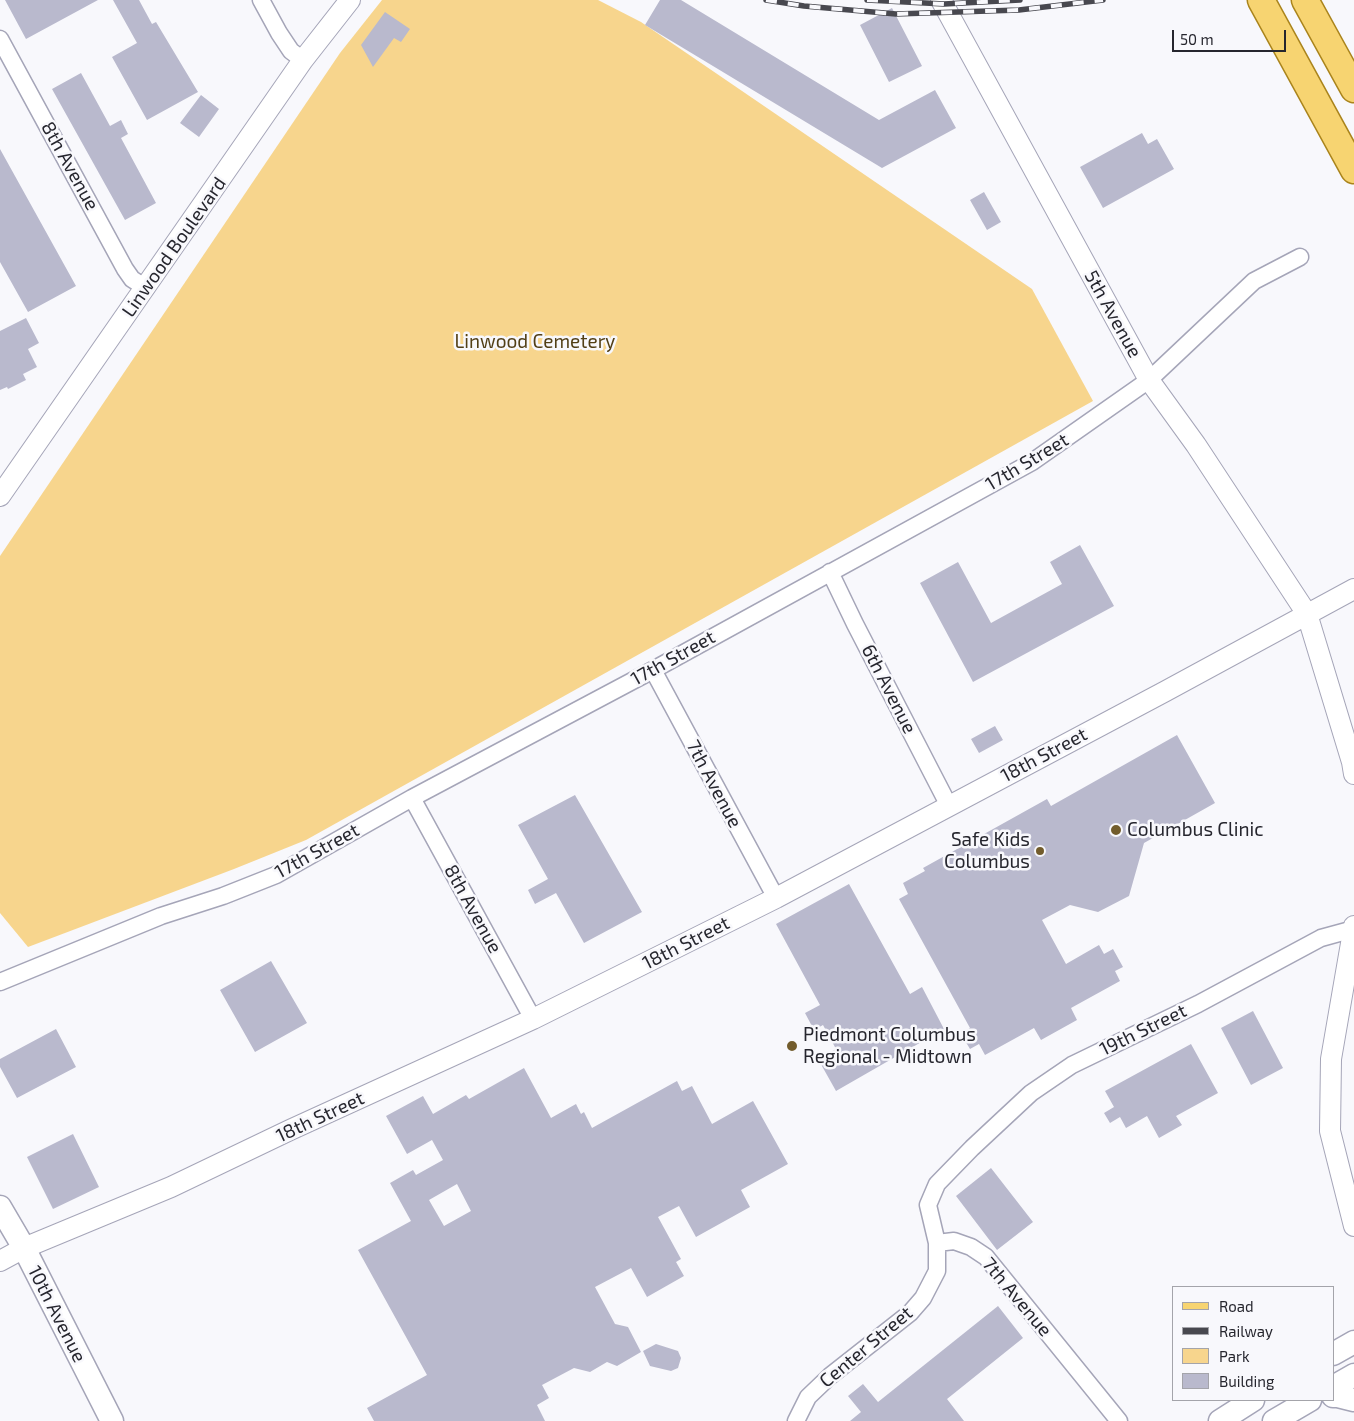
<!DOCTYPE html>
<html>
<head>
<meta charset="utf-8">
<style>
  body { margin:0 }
  #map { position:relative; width:1354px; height:1421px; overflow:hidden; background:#f8f8fc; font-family:"Exo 2",sans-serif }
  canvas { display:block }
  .legend { position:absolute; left:1172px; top:1286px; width:162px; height:115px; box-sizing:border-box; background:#f8f8fc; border:1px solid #a4a4aa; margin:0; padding:6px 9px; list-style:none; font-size:15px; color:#26262e }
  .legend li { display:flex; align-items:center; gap:10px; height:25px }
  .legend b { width:25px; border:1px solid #a4a4aa }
  .scale { position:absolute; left:1172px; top:30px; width:114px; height:22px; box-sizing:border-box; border:2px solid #26262e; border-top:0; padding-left:6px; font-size:15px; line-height:18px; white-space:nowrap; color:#26262e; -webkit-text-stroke:4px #f8f8fc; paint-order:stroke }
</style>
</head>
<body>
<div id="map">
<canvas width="1354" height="1421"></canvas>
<ul class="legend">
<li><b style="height:6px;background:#f7d471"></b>Road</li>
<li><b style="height:6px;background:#48484f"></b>Railway</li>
<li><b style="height:14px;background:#f7d58d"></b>Park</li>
<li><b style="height:14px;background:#b9b9cd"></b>Building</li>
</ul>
<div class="scale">50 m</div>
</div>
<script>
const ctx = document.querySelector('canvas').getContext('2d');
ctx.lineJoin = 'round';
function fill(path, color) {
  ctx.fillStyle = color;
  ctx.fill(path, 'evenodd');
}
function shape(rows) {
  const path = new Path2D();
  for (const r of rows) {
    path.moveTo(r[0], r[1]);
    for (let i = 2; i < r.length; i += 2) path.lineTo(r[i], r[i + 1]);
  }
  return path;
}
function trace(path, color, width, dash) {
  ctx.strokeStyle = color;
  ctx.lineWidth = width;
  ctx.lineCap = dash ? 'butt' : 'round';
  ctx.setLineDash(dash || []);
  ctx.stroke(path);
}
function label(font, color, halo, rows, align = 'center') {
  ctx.font = font + ' "Exo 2",sans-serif';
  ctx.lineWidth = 5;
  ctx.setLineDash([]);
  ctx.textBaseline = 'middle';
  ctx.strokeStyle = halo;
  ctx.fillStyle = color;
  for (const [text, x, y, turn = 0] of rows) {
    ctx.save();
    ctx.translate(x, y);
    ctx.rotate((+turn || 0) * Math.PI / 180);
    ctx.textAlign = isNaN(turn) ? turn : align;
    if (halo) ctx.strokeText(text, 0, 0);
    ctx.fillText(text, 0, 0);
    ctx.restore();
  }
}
fill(shape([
  [382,0,598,0,641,22,1032,289,1093,401,306,840,234,869,28,947,0,913,0,556,340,53]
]), '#f7d58d');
fill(shape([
  [5,0,98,0,26,39],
  [113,0,139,0,152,24,156,22,198,92,147,120,112,57,137,43],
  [660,0,681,0,879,120,935,90,956,128,882,168,645,25],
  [892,8,922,66,889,82,860,25],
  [385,12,410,29,401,42,394,38,373,67,361,45],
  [81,73,110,126,121,120,128,134,121,138,156,203,125,220,52,89],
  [201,95,219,109,199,137,180,123],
  [1142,133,1148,144,1157,139,1174,169,1103,208,1080,167],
  [0,149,76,286,28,312,0,262],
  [984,192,1001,222,987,230,970,200],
  [26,318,39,343,28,349,37,367,23,374,26,380,8,389,7,387,0,390,0,331],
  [1080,545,1114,606,973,682,920,583,958,562,991,623,1062,584,1050,562],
  [995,726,1003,740,979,753,971,739],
  [1177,735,1215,803,1144,843,1129,896,1098,912,1070,905,1042,920,1066,964,1099,945,1104,954,1113,949,1123,967,1115,971,1120,981,1071,1008,1077,1020,1041,1040,1034,1028,985,1055,979,1044,970,1049,961,1034,970,1028,899,899,908,894,903,883,925,871,923,868,1047,799,1051,806],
  [575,795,642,912,584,943,556,893,535,904,528,890,548,879,518,825],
  [849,884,910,994,922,987,944,1029,836,1091,818,1059,836,1049,823,1025,814,1030,805,1013,820,1005,776,924],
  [271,961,307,1023,255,1052,220,990],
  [1253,1011,1283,1068,1251,1085,1221,1028],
  [56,1029,76,1067,17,1098,0,1067,0,1059],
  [1191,1044,1218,1093,1176,1116,1182,1125,1159,1138,1147,1116,1126,1128,1120,1117,1110,1123,1104,1113,1114,1107,1105,1091],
  [524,1068,551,1118,576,1104,581,1114,584,1112,592,1128,677,1081,682,1091,692,1086,712,1124,753,1101,788,1164,741,1190,750,1207,696,1237,679,1206,658,1217,681,1259,676,1262,684,1276,647,1297,631,1268,595,1287,615,1324,628,1327,641,1352,617,1366,607,1362,590,1372,574,1368,542,1385,549,1398,537,1405,545,1421,374,1421,367,1408,427,1375,358,1250,411,1221,390,1183,413,1170,416,1175,443,1160,432,1140,407,1154,386,1116,423,1096,433,1114,466,1095,469,1099],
  [457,1184,471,1211,444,1226,429,1200],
  [73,1134,99,1187,53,1209,27,1157],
  [991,1168,1033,1222,997,1250,956,1196],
  [998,1306,1023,1338,947,1399,964,1421,850,1421,861,1412,848,1396,863,1384,878,1402],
  [656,1344,678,1351,681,1358,678,1368,671,1371,650,1366,643,1351]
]), '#b9b9cd');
const minor = shape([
  [261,0,279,33,291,51,303,60],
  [0,39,125,269,132,279,146,288],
  [830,572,855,624,949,806],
  [653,670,776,898],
  [412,798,533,1019],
  [0,982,161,916,223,896,276,875,412,798,653,670,1032,462,1149,380,1254,281,1300,257],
  [937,1243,954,1241,971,1247,986,1257,1119,1421],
  [796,1421,808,1397,830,1376,910,1313,923,1298,937,1271,937,1243,928,1205,937,1184,972,1148,1031,1093,1072,1065,1198,1004,1321,938,1354,929]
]);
const tertiary = shape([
  [941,0,1149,380,1196,445,1307,614,1352,762,1354,774],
  [0,496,303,60,350,0],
  [1354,926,1331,1059,1330,1131,1354,1226],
  [0,1261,24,1248,171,1187,290,1130,533,1019,776,898,1164,692,1354,589]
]);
const secondary = shape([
  [0,1207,24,1248,112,1421],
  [1333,1354,1354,1342],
  [1333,1387,1354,1375],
  [1333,1396,1338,1396,1354,1400],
  [1220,1421,1253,1400],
  [1274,1421,1310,1400]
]);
const primary = shape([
  [1261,0,1354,170],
  [1305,0,1354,89]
]);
trace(minor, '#a5a5b8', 19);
trace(tertiary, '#a5a5b8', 22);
trace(secondary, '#a5a5b8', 25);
trace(primary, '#aa841c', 29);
trace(minor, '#fff', 16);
trace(tertiary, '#fff', 20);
trace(secondary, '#fff', 22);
trace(primary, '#f7d471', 26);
const rail = shape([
  [766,0,804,6,896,14,1019,10,1103,0],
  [867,0,944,4,1020,0]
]);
trace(rail, '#48484f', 5.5);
trace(rail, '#f8f8fc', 4, [11]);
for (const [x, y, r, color] of [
  [1116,830,6,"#725c2c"],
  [1040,851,5,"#725c2c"],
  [792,1046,6,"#725c2c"]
]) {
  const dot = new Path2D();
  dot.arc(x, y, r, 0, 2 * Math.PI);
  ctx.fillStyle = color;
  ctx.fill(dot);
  trace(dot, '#f8f8fc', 2);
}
label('19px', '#26262e', '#f8f8fc', [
  ["8th Avenue",70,166,61],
  ["Linwood Boulevard",174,247,-55],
  ["5th Avenue",1113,314,61],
  ["17th Street",1027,462,-31],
  ["17th Street",673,658,-29],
  ["6th Avenue",889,689,63],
  ["18th Street",1044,755,-28],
  ["7th Avenue",714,784,62],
  ["17th Street",317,851,-29],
  ["8th Avenue",473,909,61],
  ["18th Street",686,943,-27],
  ["19th Street",1143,1030,-26],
  ["18th Street",320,1117,-25],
  ["7th Avenue",1017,1297,50],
  ["10th Avenue",57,1314,63],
  ["Center Street",866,1347,-40]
]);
label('19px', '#523f16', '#f8f8fc', [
  ["Linwood Cemetery",535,342]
]);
label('19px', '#26262e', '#f8f8fc', [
  ["Columbus Clinic",1127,830],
  ["Safe Kids",1030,840,"right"],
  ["Columbus",1030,862,"right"],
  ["Piedmont Columbus",803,1035],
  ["Regional - Midtown",803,1057]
], 'left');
</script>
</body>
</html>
